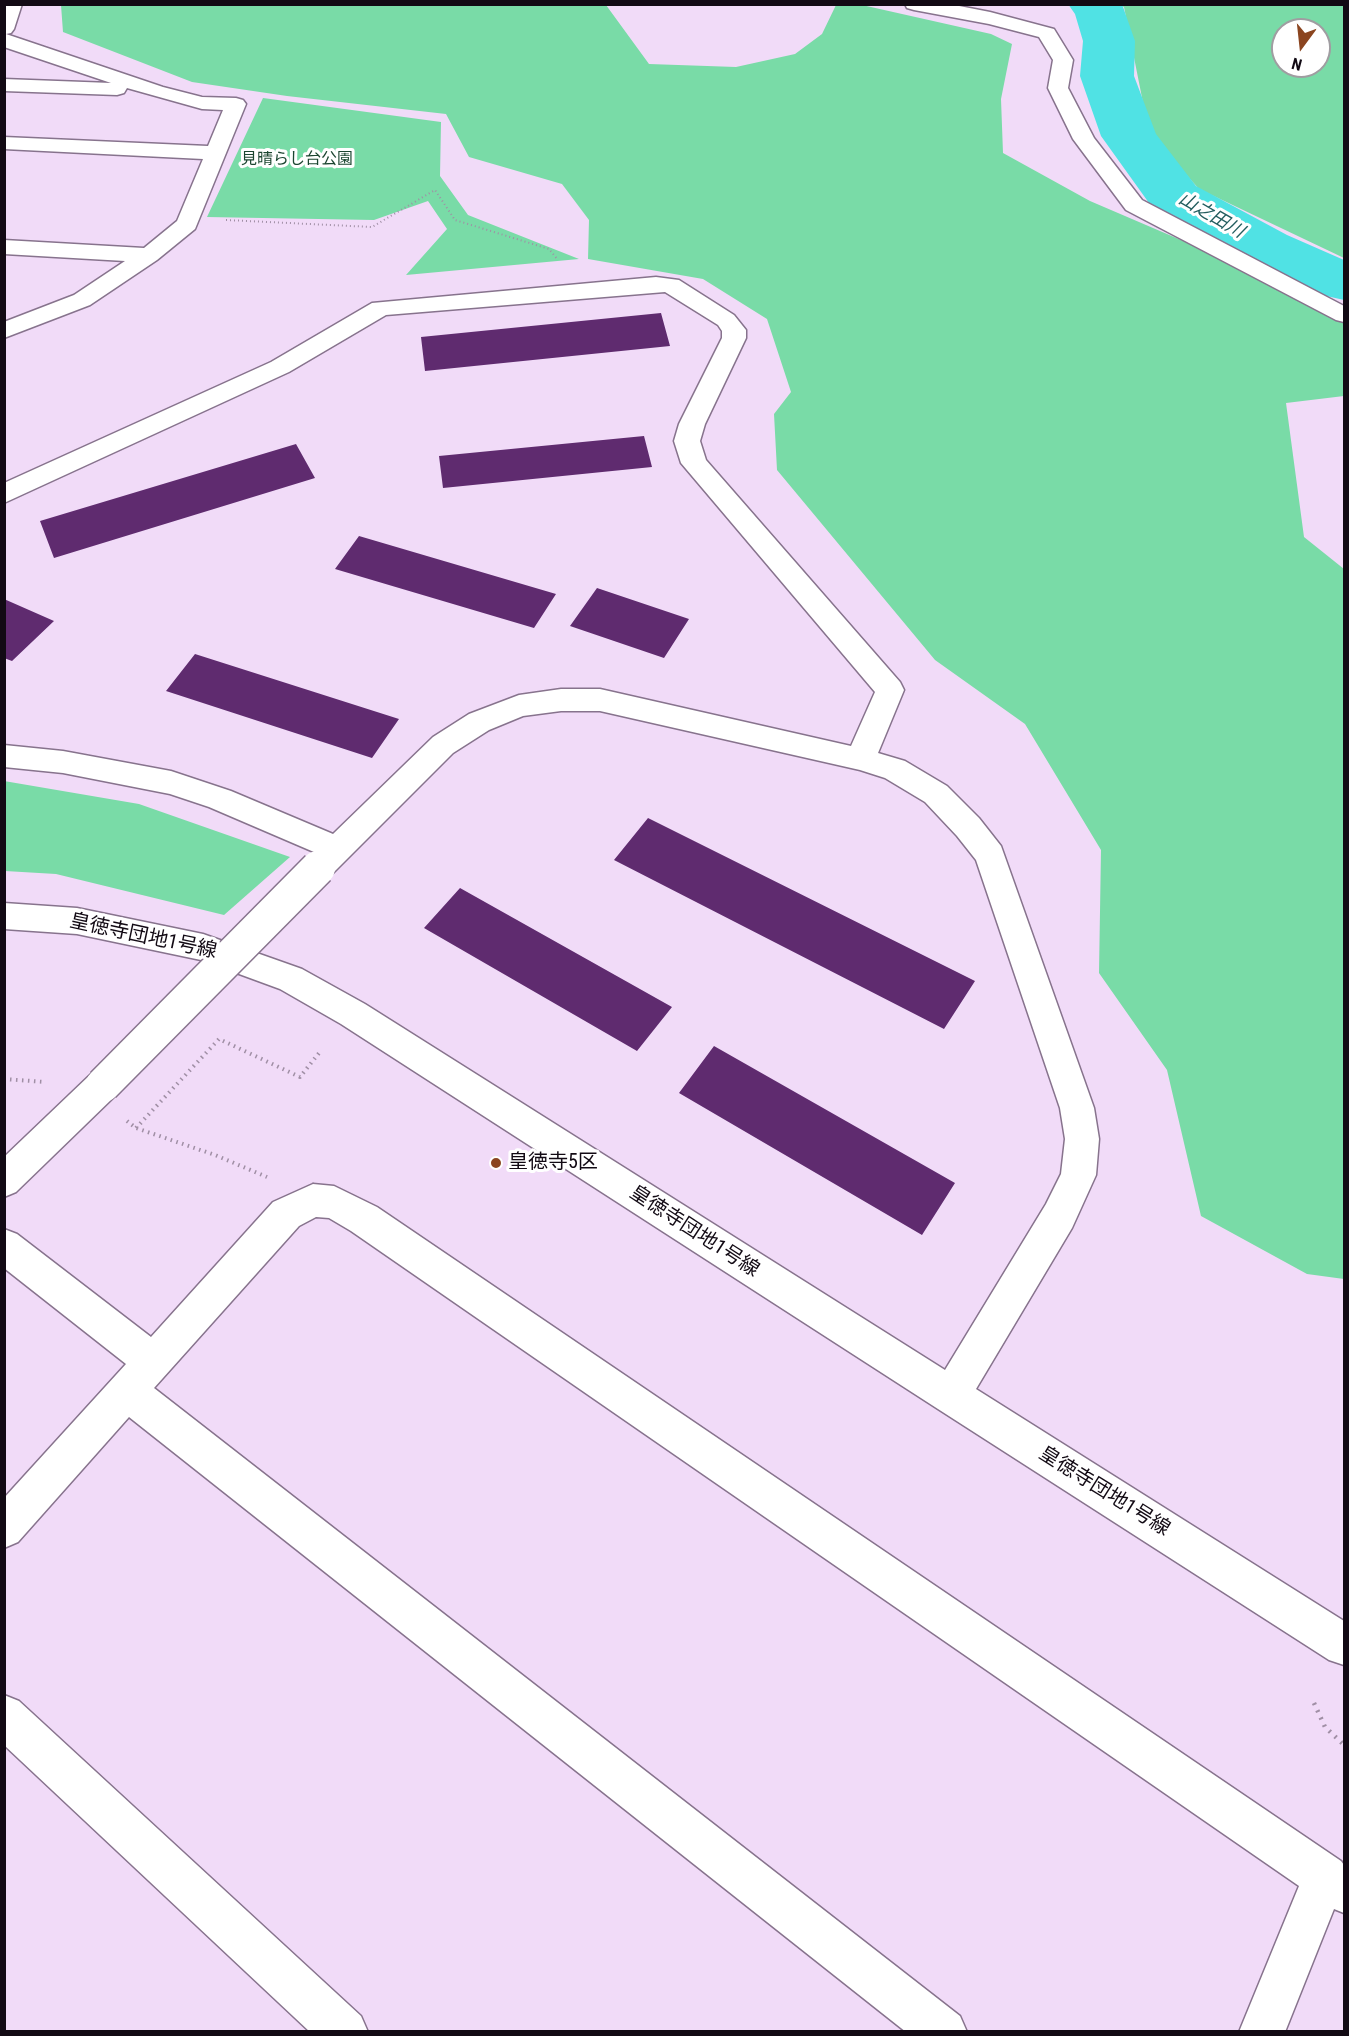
<!DOCTYPE html>
<html>
<head>
<meta charset="utf-8">
<style>
  body { margin:0 }
  #map { position:relative; width:1349px; height:2036px; overflow:hidden; background:#f1dbf8; font-family:"Roboto Condensed",sans-serif }
  canvas { display:block }
  .frame { position:absolute; inset:0; border:6px solid #120a14; pointer-events:none }
  .north { position:absolute; left:1271px; top:18px; width:60px; height:60px; box-sizing:border-box; background:#fff; border:2px solid #a09da1; border-radius:50%; rotate:195deg; font-size:16px; font-weight:700; line-height:24px; text-align:center; color:#120a14 }
  .north::after { content:''; display:block; margin:auto; width:21px; height:27px; background:#8b4520; clip-path:polygon(50% 0,100% 100%,50% 72%,0 100%) }
</style>
</head>
<body>
<div id="map">
<canvas width="1349" height="2036"></canvas>
<div class="frame"></div>
<div class="north">N</div>
</div>
<script>
const ctx = document.querySelector('canvas').getContext('2d');
ctx.lineJoin = 'round';
function fill(path, color) {
  ctx.fillStyle = color;
  ctx.fill(path, 'evenodd');
}
function shape(rows) {
  const path = new Path2D();
  for (const r of rows) {
    path.moveTo(r[0], r[1]);
    for (let i = 2; i < r.length; i += 2) path.lineTo(r[i], r[i + 1]);
  }
  return path;
}
function trace(path, color, width, dash) {
  ctx.strokeStyle = color;
  ctx.lineWidth = width;
  ctx.lineCap = dash ? 'butt' : 'round';
  ctx.setLineDash(dash || []);
  ctx.stroke(path);
}
function label(font, color, halo, rows, align = 'center') {
  ctx.font = font + ' "Roboto Condensed","Noto Sans JP",sans-serif';
  ctx.lineWidth = 6;
  ctx.setLineDash([]);
  ctx.textBaseline = 'middle';
  ctx.strokeStyle = halo;
  ctx.fillStyle = color;
  for (const [text, x, y, turn = 0] of rows) {
    ctx.save();
    ctx.translate(x, y);
    ctx.rotate((+turn || 0) * Math.PI / 180);
    ctx.textAlign = isNaN(turn) ? turn : align;
    if (halo) ctx.strokeText(text, 0, 0);
    ctx.fillText(text, 0, 0);
    ctx.restore();
  }
}
fill(shape([
  [61,5,606,5,649,64,736,67,795,54,822,34,836,5,862,5,991,34,1012,44,1001,99,1003,153,1090,201,1251,270,1344,322,1344,396,1286,403,1304,537,1344,569,1344,1279,1307,1274,1201,1216,1167,1070,1099,973,1101,850,1025,724,935,660,777,470,774,414,791,392,767,319,703,279,588,259,589,220,562,184,469,157,446,114,287,96,192,82,63,32],
  [1120,5,1344,5,1344,258,1199,189,1149,133,1124,7],
  [1283,30,1319,30,1319,66,1283,66],
  [263,98,441,122,440,176,468,215,579,259,406,275,447,229,428,201,374,220,207,217],
  [4,781,139,804,290,857,224,915,56,874,5,871]
]), '#79dba7');
fill(shape([
  [1068,4,1122,4,1135,41,1134,76,1156,134,1196,186,1287,235,1344,260,1344,300,1322,295,1245,261,1154,210,1101,136,1080,76,1083,41,1075,14,1068,4]
]), '#50e2e4');
fill(shape([
  [661,313,670,346,425,371,421,337],
  [644,436,652,467,443,488,439,456],
  [296,444,315,478,54,558,40,521],
  [359,536,556,594,534,628,335,569],
  [597,588,689,619,664,658,570,626],
  [4,599,54,621,12,661,4,658],
  [195,654,399,719,372,758,166,691],
  [648,818,975,981,944,1029,614,860],
  [460,888,672,1007,637,1051,424,928],
  [714,1046,955,1183,922,1235,679,1093]
]), '#5f2b6f');
const minor = shape([
  [4,4,22,4,14,29,11,33,6,34,163,87,202,97,236,98,243,100,246,104,195,229,157,260,90,305,4,338,4,322,74,295,125,261,4,254,4,240,144,248,177,221,203,159,4,149,4,137,208,146,223,110,202,109,127,88,124,93,117,95,4,91,4,79,111,83,4,47,4,4],
  [905,4,949,4,990,12,1054,29,1073,60,1068,88,1094,138,1142,200,1344,306,1344,322,1336,320,1126,210,1073,139,1048,88,1053,60,1039,37,989,24,914,10,907,8,905,4],
  [656,277,679,280,734,315,746,330,746,338,705,424,700,441,706,460,900,682,904,690,878,753,905,761,947,786,979,818,1001,846,1094,1108,1099,1139,1096,1175,1072,1228,976,1389,1344,1621,1344,1665,1329,1660,938,1409,341,1024,280,989,201,960,77,934,4,929,4,903,77,908,203,934,302,969,365,1004,945,1370,1046,1204,1061,1174,1065,1139,1060,1108,976,860,957,836,925,802,885,778,860,770,600,711,561,711,523,716,489,730,453,753,329,877,318,880,307,877,303,868,314,852,209,807,170,794,63,773,4,767,4,745,63,751,171,771,231,791,333,834,433,737,469,714,519,695,561,689,600,689,851,746,875,692,681,463,674,441,679,424,722,338,722,331,718,325,665,292,386,315,289,372,4,503,4,483,271,362,372,303,656,277],
  [103,1070,115,1074,120,1085,115,1096,16,1192,4,1197,4,1157,91,1074,103,1070],
  [313,1184,334,1186,377,1207,1341,1861,1344,1865,1344,1913,1334,1909,1285,2032,1239,2032,1299,1886,351,1231,329,1218,316,1217,299,1226,154,1388,960,2016,967,2032,906,2032,129,1417,18,1542,4,1548,4,1498,126,1364,4,1268,4,1229,17,1234,151,1337,273,1202,313,1184],
  [4,1695,19,1701,361,2016,368,2032,310,2032,4,1745,4,1695]
]);
trace(minor, '#87738d', 3);
trace(shape([
  [226,220,372,227,435,190,455,220,549,249,558,260]
]), '#a08fa5', 2, [1, 3]);
trace(shape([
  [4,1079,45,1082],
  [127,1121,136,1128,215,1155,267,1177],
  [136,1128,219,1039,300,1077,319,1053]
]), '#a08fa5', 4, [1.5, 4.5]);
trace(shape([
  [1314,1703,1325,1727,1344,1745]
]), '#a08fa5', 4.5, [2, 6]);
fill(minor, '#fff');
const minorBridge = shape([
  [103,1085,318,868]
]);
trace(minorBridge, '#87738d', 37, []);
trace(minorBridge, '#fff', 34);
for (const [x, y, r, color] of [
  [496,1163,6,"#8b4520"]
]) {
  const dot = new Path2D();
  dot.arc(x, y, r, 0, 2 * Math.PI);
  ctx.fillStyle = color;
  ctx.fill(dot);
  trace(dot, '#fff', 2);
}
label('16px', '#1c4631', '#fff', [
  ["見晴らし台公園",297,160]
]);
label('italic 18px', '#235e5f', '#fff', [
  ["山之田川",1211,216,30]
]);
label('20px', '#120a14', '#fff', [
  ["皇徳寺団地1号線",143,937,12],
  ["皇徳寺団地1号線",694,1232,33],
  ["皇徳寺団地1号線",1104,1492,32]
]);
label('20px', '#120a14', '#fff', [
  ["皇徳寺5区",508,1163]
], 'left');
</script>
</body>
</html>
